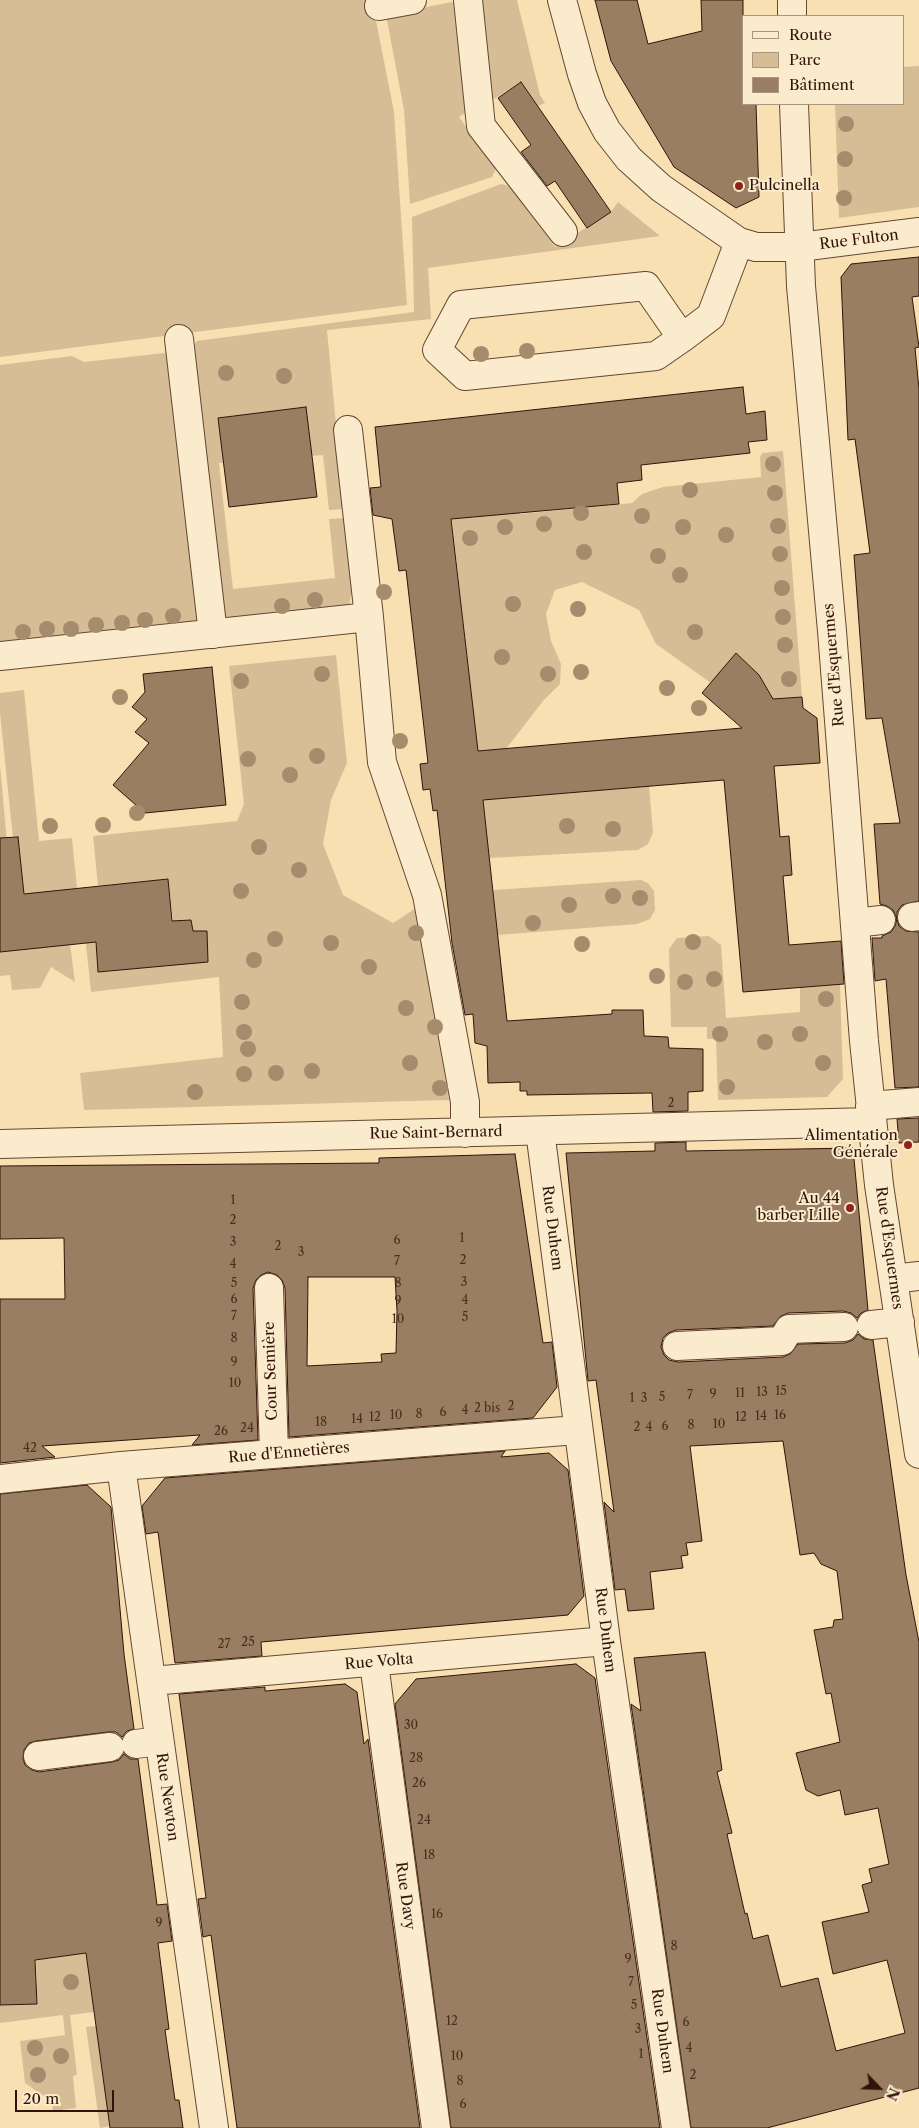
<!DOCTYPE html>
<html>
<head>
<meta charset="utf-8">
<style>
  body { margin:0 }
  #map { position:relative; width:919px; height:2128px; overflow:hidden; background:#f9e0b2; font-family:"Libre Caslon Text",serif }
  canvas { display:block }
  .legend { position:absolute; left:742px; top:15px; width:162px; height:90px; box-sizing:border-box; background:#fbebcd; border:1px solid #aa957f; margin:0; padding:6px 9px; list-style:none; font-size:15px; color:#311409 }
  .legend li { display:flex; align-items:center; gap:10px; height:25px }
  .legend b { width:25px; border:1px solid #aa957f }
  .north { position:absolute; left:854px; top:2063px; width:50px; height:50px; -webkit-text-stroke:4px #fbebcd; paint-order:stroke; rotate:114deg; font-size:14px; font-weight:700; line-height:20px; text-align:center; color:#311409 }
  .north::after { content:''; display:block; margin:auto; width:18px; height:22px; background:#311409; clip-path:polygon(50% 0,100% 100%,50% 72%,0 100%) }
  .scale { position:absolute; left:15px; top:2090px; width:99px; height:22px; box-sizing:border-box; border:2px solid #311409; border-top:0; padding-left:6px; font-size:15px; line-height:18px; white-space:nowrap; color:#311409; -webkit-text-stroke:4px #fbebcd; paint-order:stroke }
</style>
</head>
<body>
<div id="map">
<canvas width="919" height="2128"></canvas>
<ul class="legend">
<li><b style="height:6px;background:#fbebcd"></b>Route</li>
<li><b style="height:14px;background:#d7bd95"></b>Parc</li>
<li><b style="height:14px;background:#997e61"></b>Bâtiment</li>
</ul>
<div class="north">N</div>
<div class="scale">20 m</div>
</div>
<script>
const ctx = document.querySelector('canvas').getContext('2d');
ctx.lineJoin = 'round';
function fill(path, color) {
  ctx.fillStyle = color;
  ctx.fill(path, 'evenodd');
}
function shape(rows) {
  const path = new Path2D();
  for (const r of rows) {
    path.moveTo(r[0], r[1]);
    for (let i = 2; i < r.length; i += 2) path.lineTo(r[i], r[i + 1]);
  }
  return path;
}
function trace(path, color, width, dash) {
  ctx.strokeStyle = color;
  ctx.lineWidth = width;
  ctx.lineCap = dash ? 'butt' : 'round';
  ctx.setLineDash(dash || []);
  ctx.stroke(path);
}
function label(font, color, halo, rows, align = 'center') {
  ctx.font = font + ' "Libre Caslon Text",serif';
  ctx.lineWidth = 4;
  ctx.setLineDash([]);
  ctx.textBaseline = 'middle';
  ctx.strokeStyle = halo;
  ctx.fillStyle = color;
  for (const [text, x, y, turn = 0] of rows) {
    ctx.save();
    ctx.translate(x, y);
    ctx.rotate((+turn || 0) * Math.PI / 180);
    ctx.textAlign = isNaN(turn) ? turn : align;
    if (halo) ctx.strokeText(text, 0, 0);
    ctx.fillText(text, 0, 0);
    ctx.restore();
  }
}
fill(shape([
  [0,0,372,0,394,112,407,305,0,357],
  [479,0,517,0,540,95,545,103,538,106,521,82,486,104],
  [452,2,461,11,471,109,459,117,496,169,492,177,410,204,404,110,386,15],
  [919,66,919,207,839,218,835,104,903,104,903,67],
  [501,184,509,186,555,247,611,212,618,202,660,236,428,268,431,319,327,330,344,509,329,510,323,455,219,463,233,589,335,578,329,519,345,518,352,591,349,605,220,619,189,351,197,341,414,312,412,217],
  [164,353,171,358,201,621,0,643,0,365,72,356,84,362],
  [783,451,802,697,772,699,759,675,740,657,711,683,656,644,639,610,582,582,555,590,546,614,551,641,561,664,560,684,543,701,506,749,478,751,451,513,520,511,520,514,632,503,642,494,663,487,761,477,760,456,763,453],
  [336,655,347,763,331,800,323,844,343,895,393,923,416,908,449,1100,84,1110,80,1073,223,1057,219,977,91,992,84,926,94,925,98,972,208,961,207,931,193,931,191,920,173,921,168,879,98,886,93,836,237,821,244,804,229,666],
  [24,690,39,841,72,838,77,888,25,898,21,871,14,848,0,713,0,693],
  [0,765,7,842,0,842],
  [649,786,653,833,648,844,638,850,489,858,483,800],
  [641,880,648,883,654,891,655,910,650,919,637,924,498,935,493,890],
  [709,936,721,945,726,1018,800,1012,800,988,840,984,843,1079,827,1097,718,1100,716,1039,707,1039,707,1027,671,1027,669,949,677,938],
  [70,944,75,982,51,967,40,988,12,990,10,975,0,976,0,952],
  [94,1952,90,1982,94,2012,70,2015,77,2075,73,2076,76,2108,53,2111,52,2102,25,2083,20,2041,65,2035,63,2015,0,2023,0,2005,37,2004,36,1960],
  [96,2026,110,2126,100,2128,86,2027]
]), '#d7bd95');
const building = shape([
  [595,0,637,0,648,44,702,31,701,0,743,0,743,104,756,104,759,197,736,208,674,167,611,61,595,0],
  [521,82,611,212,587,228,555,181,547,186,521,152,531,145,498,98,521,82],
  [919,257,919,296,912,297,919,347,915,348,919,389,919,901,902,905,897,912,897,919,899,926,906,931,919,932,919,1087,895,1088,886,979,875,981,872,938,882,938,882,936,891,932,895,926,897,919,893,910,887,906,880,904,874,824,900,823,882,718,866,719,854,555,870,553,855,439,848,440,841,277,851,264,919,257],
  [743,387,746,414,765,411,767,440,748,442,750,453,641,465,642,480,617,483,619,504,451,519,478,751,742,728,702,693,736,653,759,675,773,699,802,697,803,708,817,718,820,763,774,766,780,837,789,836,792,875,783,876,789,945,841,941,844,984,743,992,724,780,483,800,507,1021,612,1014,612,1010,643,1010,644,1036,668,1037,669,1048,703,1049,703,1091,688,1092,688,1111,653,1112,652,1093,527,1095,527,1091,520,1091,520,1082,488,1083,487,1046,475,1043,473,1014,465,1015,452,943,437,810,433,811,430,789,423,790,420,764,428,763,406,570,399,571,392,519,373,515,370,488,381,487,375,427,743,387],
  [306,407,317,497,229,507,218,418,306,407],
  [212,667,226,805,145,813,113,785,149,743,135,732,147,719,132,707,145,692,143,674,212,667],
  [18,837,24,894,168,879,172,921,191,920,193,931,207,931,208,962,98,972,96,942,0,952,0,838,18,837],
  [919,1118,919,1142,899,1143,897,1119,919,1118],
  [686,1142,686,1151,853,1148,868,1310,861,1313,857,1318,851,1313,843,1311,788,1313,781,1316,773,1326,676,1330,668,1333,663,1338,661,1347,664,1355,669,1360,678,1362,783,1357,790,1354,798,1344,845,1343,853,1340,858,1334,864,1339,873,1340,906,1575,919,1642,919,2088,767,2128,691,2128,631,1704,641,1711,634,1658,705,1652,722,1770,717,1772,732,1833,727,1834,745,1914,747,1913,753,1939,768,1935,781,1987,818,1978,836,2051,905,2033,887,1960,833,1974,822,1922,869,1912,862,1885,872,1882,869,1869,889,1864,878,1808,845,1815,840,1790,818,1796,806,1790,796,1753,840,1742,831,1693,826,1694,814,1630,833,1627,834,1620,843,1619,837,1571,821,1564,814,1553,800,1555,783,1441,690,1446,702,1541,686,1543,688,1555,681,1556,683,1568,650,1572,654,1609,628,1611,625,1589,615,1590,604,1502,614,1512,596,1380,588,1381,566,1153,655,1151,655,1143,686,1142],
  [515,1154,543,1343,552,1342,557,1387,533,1418,289,1437,285,1288,282,1280,277,1275,268,1272,261,1275,256,1280,253,1288,258,1440,192,1445,200,1435,42,1446,55,1457,0,1463,0,1299,65,1299,64,1238,0,1239,0,1166,379,1163,379,1158,515,1154],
  [308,1277,395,1277,397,1311,396,1353,381,1354,382,1362,307,1366,308,1277],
  [505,1451,501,1457,549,1453,568,1470,584,1596,568,1615,261,1642,262,1656,175,1663,158,1532,146,1534,142,1506,165,1478,505,1451],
  [87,1485,111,1507,124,1654,134,1729,127,1731,122,1737,116,1732,108,1732,36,1741,29,1743,24,1750,23,1758,25,1765,32,1770,39,1772,112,1762,119,1760,124,1754,130,1759,138,1759,157,1905,167,1904,172,1941,158,1943,169,2029,165,2030,175,2100,179,2100,183,2128,110,2128,86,1953,35,1960,37,2004,0,2005,0,1494,87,1485],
  [576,1664,595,1678,660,2128,451,2128,395,1704,416,1679,576,1664],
  [345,1684,357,1692,364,1744,368,1739,420,2128,237,2128,211,1935,203,1937,198,1899,206,1898,179,1694,265,1687,265,1691,345,1684]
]);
fill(building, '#997e61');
trace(building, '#311409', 1);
const minor = shape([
  [468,0,481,126,563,232],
  [562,0,582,74,592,103,607,131,629,159,661,188,739,242,756,247,800,247,919,232],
  [792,0,792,16],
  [379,6,412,0],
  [794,104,801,286,832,631,864,1041,879,1185,919,1454],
  [682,338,646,286,461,305,437,350,465,376,656,356,682,338,711,316,739,242],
  [179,339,213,634],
  [348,430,369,617,382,762,427,895,465,1102,465,1133],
  [0,656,369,617],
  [912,917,919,916],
  [855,923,881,920],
  [870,1106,919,1102],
  [540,1131,606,1641,676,2128],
  [0,1144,871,1122],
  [893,1279,919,1276],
  [269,1288,274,1454],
  [871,1325,900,1322],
  [677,1346,782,1341,789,1329,844,1327],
  [121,1466,214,2128],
  [0,1479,121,1466,577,1430],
  [374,1663,436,2128],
  [152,1681,606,1641],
  [136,1744,159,1741],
  [38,1756,110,1747]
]);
trace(minor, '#634733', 30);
trace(minor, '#fbebcd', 28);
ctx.fillStyle = '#a68c6c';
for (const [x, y] of [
  [846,124],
  [845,159],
  [844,198],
  [527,351],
  [481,354],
  [226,373],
  [284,376],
  [773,464],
  [690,490],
  [775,493],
  [581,513],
  [642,516],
  [544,524],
  [778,526],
  [505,527],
  [683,527],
  [726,535],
  [470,538],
  [584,552],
  [780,554],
  [658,556],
  [680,575],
  [782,588],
  [384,592],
  [315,600],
  [513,604],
  [282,606],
  [578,609],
  [173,616],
  [783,617],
  [145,620],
  [122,623],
  [96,625],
  [47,629],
  [71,629],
  [23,632],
  [695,632],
  [785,645],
  [502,657],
  [581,672],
  [322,674],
  [548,674],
  [789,679],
  [241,681],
  [667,688],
  [120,697],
  [699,708],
  [400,741],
  [317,756],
  [248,759],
  [290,775],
  [137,813],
  [103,825],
  [50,826],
  [567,826],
  [613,829],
  [259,847],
  [299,870],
  [241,891],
  [613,896],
  [640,898],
  [569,905],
  [533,923],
  [416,933],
  [275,939],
  [693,942],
  [331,943],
  [582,944],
  [254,960],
  [369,967],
  [657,976],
  [714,979],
  [685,982],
  [826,999],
  [242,1002],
  [406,1008],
  [435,1027],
  [244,1032],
  [720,1034],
  [800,1034],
  [765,1042],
  [248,1049],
  [410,1063],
  [823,1063],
  [312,1071],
  [276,1073],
  [244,1074],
  [727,1087],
  [440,1088],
  [195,1092],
  [71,1982],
  [35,2048],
  [61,2056],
  [38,2075]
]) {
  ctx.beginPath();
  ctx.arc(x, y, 8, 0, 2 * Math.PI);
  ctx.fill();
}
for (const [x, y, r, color] of [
  [739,186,5,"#8f2418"],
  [908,1145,5,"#8f2418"],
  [850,1208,5,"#8f2418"]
]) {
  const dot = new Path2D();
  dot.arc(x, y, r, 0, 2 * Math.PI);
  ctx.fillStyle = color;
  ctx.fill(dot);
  trace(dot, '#fbebcd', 2);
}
label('12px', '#4b2e1f', null, [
  ["2",671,1104],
  ["1",233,1201],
  ["2",233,1221],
  ["1",462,1239],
  ["6",397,1241],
  ["3",233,1243],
  ["2",278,1247],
  ["3",301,1253],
  ["2",463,1261],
  ["7",397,1262],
  ["4",233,1265],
  ["3",464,1283],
  ["5",234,1284],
  ["8",398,1284],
  ["6",234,1300],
  ["4",465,1301],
  ["9",398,1302],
  ["7",234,1317],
  ["5",465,1318],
  ["10",398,1320],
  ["8",234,1339],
  ["9",234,1363],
  ["10",235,1384],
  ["15",781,1392],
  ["13",762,1393],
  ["11",740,1394],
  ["9",713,1395],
  ["7",690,1396],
  ["5",662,1398],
  ["1",632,1399],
  ["3",644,1399],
  ["2",511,1407],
  ["2 bis",487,1409],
  ["4",465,1411],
  ["6",443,1413],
  ["8",419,1415],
  ["10",396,1416],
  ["16",780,1416],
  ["14",761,1417],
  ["12",375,1418],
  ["12",741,1418],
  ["14",357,1420],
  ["18",321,1423],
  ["10",719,1425],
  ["8",691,1426],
  ["6",665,1427],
  ["2",637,1428],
  ["4",649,1428],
  ["24",247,1429],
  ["26",221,1432],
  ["42",30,1449],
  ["25",248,1643],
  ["27",224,1645],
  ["30",411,1726],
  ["28",416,1759],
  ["26",419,1784],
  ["24",424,1821],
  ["18",429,1856],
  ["16",437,1915],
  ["9",159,1924],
  ["8",674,1947],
  ["9",628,1960],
  ["7",631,1983],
  ["5",634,2006],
  ["12",452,2022],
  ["6",686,2023],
  ["3",638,2030],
  ["4",689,2049],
  ["1",641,2055],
  ["10",457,2057],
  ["2",693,2076],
  ["8",460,2082],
  ["6",463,2105]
]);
label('15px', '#311409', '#fbebcd', [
  ["Pulcinella",749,186,"left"],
  ["Alimentation",898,1136],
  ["Générale",898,1153],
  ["Au 44",840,1199],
  ["barber Lille",840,1216]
], 'right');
label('15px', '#311409', '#fbebcd', [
  ["Rue Fulton",859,240,-7],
  ["Rue d'Esquermes",834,665,-95],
  ["Rue Saint-Bernard",436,1133,-1],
  ["Rue Duhem",552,1228,83],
  ["Rue d'Esquermes",889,1248,82],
  ["Cour Semière",271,1371,-92],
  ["Rue d'Ennetières",289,1453,-5],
  ["Rue Duhem",605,1630,83],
  ["Rue Volta",379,1662,-5],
  ["Rue Newton",167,1797,82],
  ["Rue Davy",405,1896,82],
  ["Rue Duhem",662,2031,82]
]);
</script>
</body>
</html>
